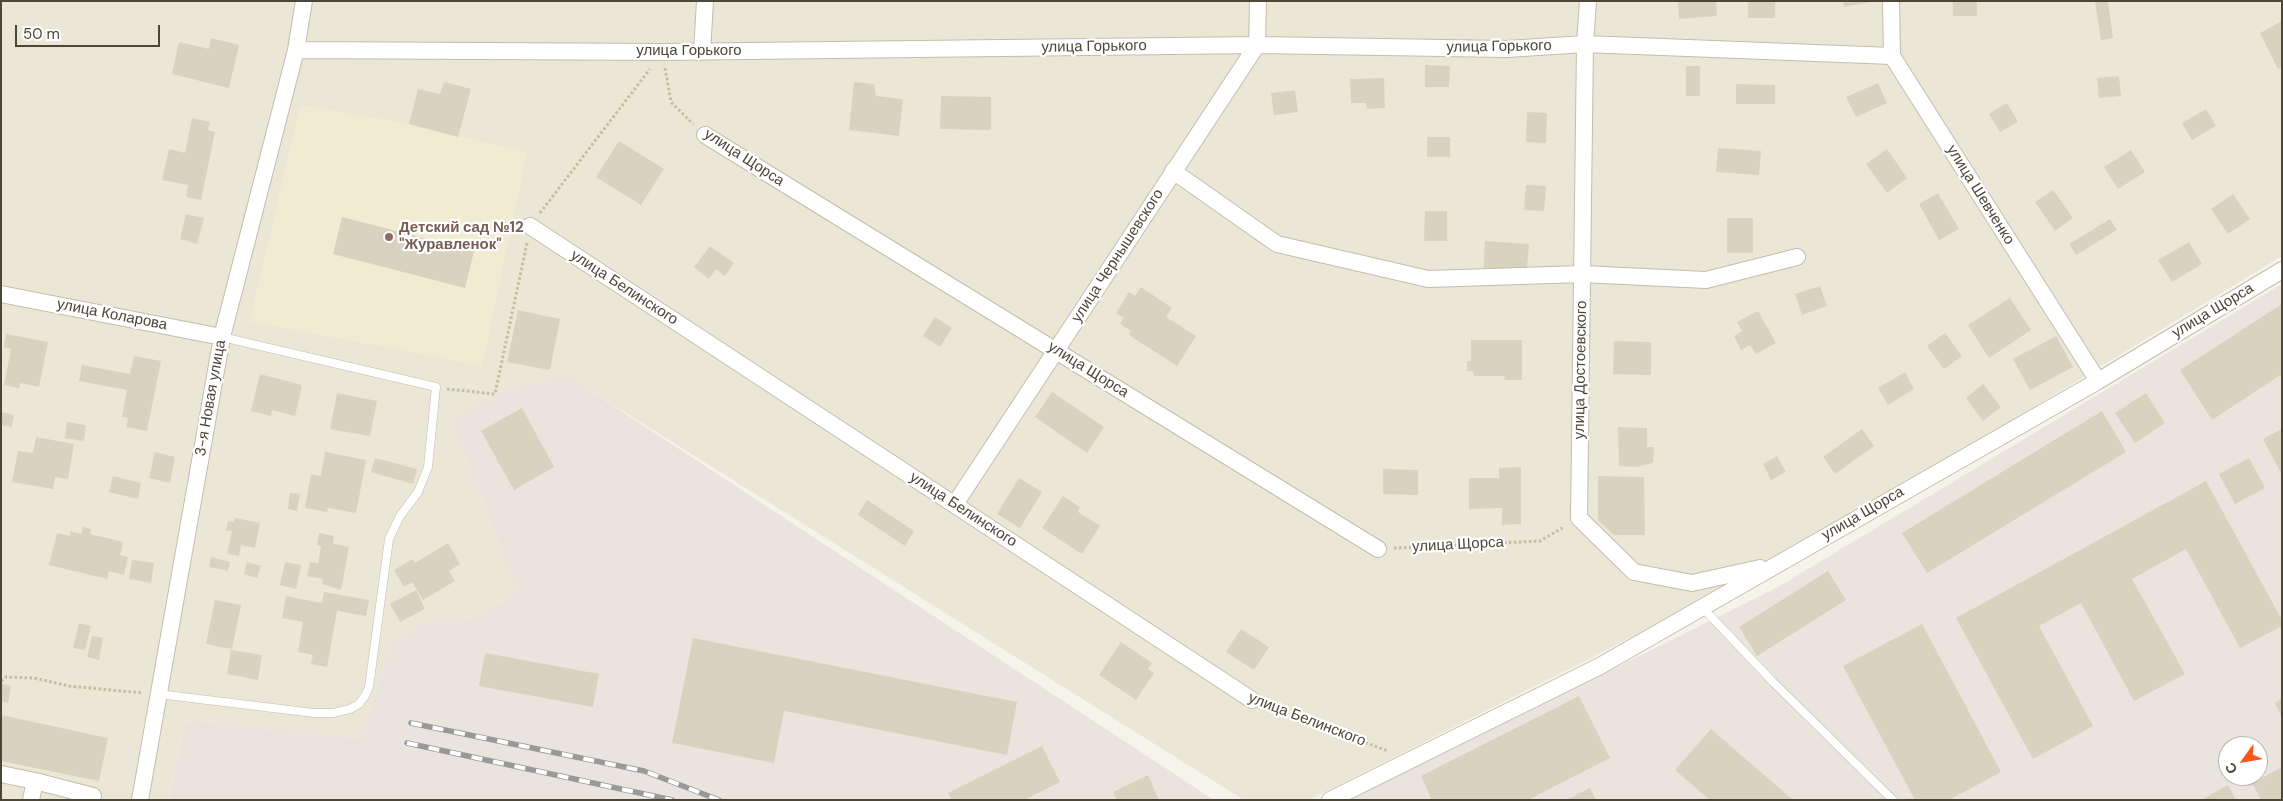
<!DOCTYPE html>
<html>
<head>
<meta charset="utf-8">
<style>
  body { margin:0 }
  #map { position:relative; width:2283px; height:801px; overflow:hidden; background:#f6f4ea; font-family:"DM Sans",sans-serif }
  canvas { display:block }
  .frame { position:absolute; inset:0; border:2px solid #4b4637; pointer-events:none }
  .north { position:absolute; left:2218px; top:736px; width:50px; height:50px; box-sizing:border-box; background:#fff; border:1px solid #b7b5af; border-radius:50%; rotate:238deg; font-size:14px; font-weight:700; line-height:20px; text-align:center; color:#4b4637 }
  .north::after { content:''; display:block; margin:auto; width:18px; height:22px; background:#ff5518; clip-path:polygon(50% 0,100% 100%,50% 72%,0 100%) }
  .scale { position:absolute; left:15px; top:25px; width:145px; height:22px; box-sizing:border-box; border:2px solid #4b4637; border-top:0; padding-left:6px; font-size:15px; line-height:18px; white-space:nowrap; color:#4b4637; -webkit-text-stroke:4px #fff; paint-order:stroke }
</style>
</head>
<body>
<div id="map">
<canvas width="2283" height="801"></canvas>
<div class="frame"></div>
<div class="north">С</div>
<div class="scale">50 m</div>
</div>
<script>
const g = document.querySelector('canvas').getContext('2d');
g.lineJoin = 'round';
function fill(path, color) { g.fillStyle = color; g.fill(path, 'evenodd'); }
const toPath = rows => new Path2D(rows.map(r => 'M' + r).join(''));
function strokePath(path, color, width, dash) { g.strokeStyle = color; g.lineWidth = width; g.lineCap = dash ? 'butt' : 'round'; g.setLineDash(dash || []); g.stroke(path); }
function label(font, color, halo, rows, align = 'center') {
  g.font = font + ' "DM Sans",sans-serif'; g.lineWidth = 4.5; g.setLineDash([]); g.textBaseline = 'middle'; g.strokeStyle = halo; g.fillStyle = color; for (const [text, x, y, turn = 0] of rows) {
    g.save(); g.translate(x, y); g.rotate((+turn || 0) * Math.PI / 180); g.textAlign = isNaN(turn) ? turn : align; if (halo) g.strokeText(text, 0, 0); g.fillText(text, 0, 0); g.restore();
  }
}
const residential = toPath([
  [1,1,2282,1,2282,256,1775,565,1309,800,1244,800,567,376,451,422,499,544,521,589,477,617,421,624,390,643,362,738,185,720,169,800,1,800]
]);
const industrial = toPath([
  [2282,284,2282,800,1349,800,1778,587],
  [2228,746,2258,746,2258,776,2228,776],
  [568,376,1214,800,169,800,185,720,362,738,390,643,421,624,477,617,520,590,499,544,451,422,495,394]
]);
const education = toPath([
  [300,105,409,124,527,152,482,366,250,321]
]);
const building = toPath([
  [1678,1,1716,1,1717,16,1679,19],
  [1748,1,1775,1,1775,18,1748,18],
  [1843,1,1870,1,1870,2,1844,7],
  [1953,1,1977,1,1977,16,1953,16],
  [2095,1,2108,1,2113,38,2101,40],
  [2282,21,2282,67,2278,69,2260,33],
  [211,38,239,45,229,88,172,74,179,42,209,49],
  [1425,65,1450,66,1449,87,1425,87],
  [1686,66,1700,66,1700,96,1686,96],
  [2119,76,2121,96,2099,98,2097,78],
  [1384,78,1385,108,1367,109,1366,103,1351,103,1350,79],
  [444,82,471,89,458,137,409,124,418,89,440,94],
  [854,82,874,84,876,96,903,99,899,136,849,130],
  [1878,83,1887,103,1856,117,1846,97],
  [1736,84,1775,85,1775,104,1736,104],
  [1295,90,1298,112,1274,115,1271,93],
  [941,96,991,97,991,130,940,129],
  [2007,103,2018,122,2000,132,1989,114],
  [2206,109,2216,126,2192,140,2182,123],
  [1527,112,1547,113,1546,143,1526,142],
  [192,118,210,122,208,130,215,132,201,200,186,197,188,185,162,180,169,149,185,153],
  [1427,137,1450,137,1450,157,1427,157],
  [619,141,664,169,641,205,596,177],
  [1718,148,1761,151,1759,175,1716,172],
  [1887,149,1907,178,1887,193,1866,164],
  [2131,150,2145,172,2118,189,2104,167],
  [1526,185,1546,186,1544,211,1524,210],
  [2053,190,2073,218,2055,231,2035,202],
  [1938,193,1959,229,1939,240,1919,204],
  [2233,194,2250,219,2228,234,2211,209],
  [1425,211,1447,211,1447,241,1424,241],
  [186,214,204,218,197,244,180,239],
  [342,217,474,251,465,288,333,254],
  [1727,218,1753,218,1753,253,1727,253],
  [2110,219,2117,230,2076,255,2069,244],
  [1485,241,1529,244,1526,280,1483,277],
  [2189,242,2202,264,2172,282,2158,260],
  [710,246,734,263,725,276,716,269,709,279,694,267],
  [1820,286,1827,306,1802,315,1795,294],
  [1141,287,1172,308,1166,317,1196,336,1177,366,1129,335,1131,331,1120,324,1124,318,1116,313,1129,292,1135,296],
  [2010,298,2031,330,1989,358,1968,325],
  [2282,304,2282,374,2212,420,2180,370],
  [518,310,560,319,550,370,507,362],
  [1758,311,1776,343,1756,354,1750,345,1741,350,1734,336,1742,331,1737,322],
  [935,317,952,328,940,347,923,336],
  [1945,333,1962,356,1944,369,1927,346],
  [6,334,48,342,39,387,20,383,19,388,4,385,11,349,4,347],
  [2056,336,2073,367,2030,390,2013,359],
  [1471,340,1522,340,1522,380,1504,380,1505,376,1474,376,1473,371,1467,371,1467,361,1471,361],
  [1614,341,1651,342,1651,375,1613,374],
  [134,356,161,361,147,431,126,427,128,418,122,417,127,390,79,381,82,365,130,374],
  [1905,372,1914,389,1888,405,1878,388],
  [260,374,302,385,295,416,272,410,271,416,251,411],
  [1983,384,2001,407,1983,421,1966,398],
  [1052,392,1104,427,1087,453,1035,417],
  [337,393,377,401,370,436,330,429],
  [2146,393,2165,423,2135,443,2115,413],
  [522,408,554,467,514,490,481,431],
  [2102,411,2126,452,1927,573,1902,533],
  [1,412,14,415,12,427,1,425],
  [67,422,86,425,84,441,65,438],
  [1618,427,1647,428,1647,447,1654,447,1653,463,1637,467,1619,466],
  [1862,429,1874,446,1835,474,1823,457],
  [2282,429,2282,475,2263,439],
  [36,437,74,444,68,479,55,477,53,489,12,482,18,451,33,453],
  [155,452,175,457,170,483,149,478],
  [325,452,366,460,356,513,328,508,327,512,305,508,311,474,321,476],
  [1777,456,1786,472,1771,480,1763,464],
  [375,458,417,469,413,484,371,472],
  [2249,458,2265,488,2235,504,2219,474],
  [1521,467,1521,524,1502,525,1502,508,1469,509,1469,478,1499,478,1499,468],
  [1383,469,1418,470,1418,495,1383,494],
  [113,476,141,483,138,499,109,492],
  [1598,476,1644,477,1645,535,1614,535,1598,520],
  [1019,478,1042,492,1020,528,997,514],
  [2206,481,2282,620,2282,626,2240,648,2186,549,2132,579,2185,674,2134,701,2081,603,2039,626,2093,726,2033,759,1956,618],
  [290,493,300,494,297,511,288,509],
  [1063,496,1080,507,1078,512,1100,526,1082,554,1042,528],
  [867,500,914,531,905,546,858,515],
  [235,518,260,523,255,548,241,545,239,556,227,554,232,531,226,530,228,521,234,522],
  [83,527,91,529,90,534,123,542,120,555,128,557,124,575,109,571,107,579,49,565,57,533,70,536,70,531,81,534],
  [319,533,334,536,333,544,349,547,341,590,322,584,323,579,307,576,310,562,318,563,321,546,317,545],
  [448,543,460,564,449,571,455,581,423,600,412,582,404,587,394,570,413,559,415,563],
  [211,557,230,562,228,571,209,567],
  [132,560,154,563,151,583,129,579],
  [247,562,261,566,257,578,244,574],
  [285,562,301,565,296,589,280,585],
  [1828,571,1846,600,1757,656,1739,627],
  [416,590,425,609,400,622,390,604],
  [324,592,369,600,366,616,337,611,327,667,311,664,313,655,298,652,303,622,282,618,286,596,322,603],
  [215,600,241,605,232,649,206,644],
  [79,623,91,626,85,650,73,648],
  [1922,624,2001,772,1949,800,1915,800,1843,666],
  [1241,629,1269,647,1254,670,1226,652],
  [92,636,103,638,99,660,87,657],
  [693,638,1017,702,1007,755,784,711,774,763,672,743],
  [1121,642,1152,663,1148,669,1154,673,1136,700,1099,675],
  [231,650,262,655,258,680,227,674],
  [485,653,599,674,593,707,479,686],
  [1,684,11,686,8,703,1,701],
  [1579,696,1610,758,1528,800,1432,800,1421,776],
  [2282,698,2282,717,2275,703],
  [1,715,108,738,99,781,1,761],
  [1711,729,1793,800,1710,800,1675,770],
  [1042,746,1060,782,1024,800,952,800,948,793],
  [2282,767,2282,800,2261,800,2252,783],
  [1148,775,1159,800,1117,800,1113,792],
  [2228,785,2236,800,2201,800],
  [1590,788,1596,800,1566,800]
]);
const path = toPath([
  [665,68,671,102,693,124],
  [540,213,650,69],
  [447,389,495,394,527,243],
  [1394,548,1540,541,1564,527],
  [1,681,6,677,34,678,69,686,143,693],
  [1267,706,1388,751]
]);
const service = toPath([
  [1702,607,1773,682,1893,800],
  [158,694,314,713,333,713,350,709,359,704,365,696,369,687,389,539,400,516,418,492,428,467,436,387,222,337]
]);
const minor = toPath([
  [1588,1,1585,44,1579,518,1634,572,1692,583,1760,568],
  [1891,1,1892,56,2098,381],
  [296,50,663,52,1257,45,1507,49,1585,44,1892,56],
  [702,52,705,1],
  [705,135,1378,549],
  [1173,171,1277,244,1428,279,1582,274,1706,280,1797,257],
  [530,226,1252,700],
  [1,294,222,337],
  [955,504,1257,45,1258,1],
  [1,774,35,781,31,800],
  [35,781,93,796],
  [140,800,222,337,296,50,304,1],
  [1330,800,1600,666,2098,381,2282,270]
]);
const rail = toPath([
  [411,723,644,771,719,800],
  [407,743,672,800]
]);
const markers = [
  [389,237,5,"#8d6e63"]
];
const streetNames = [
  ["улица Горького",1094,47,-1],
  ["улица Горького",1499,47,-1],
  ["улица Горького",689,51],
  ["улица Щорса",744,158,33],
  ["улица Шевченко",1980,195,58],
  ["улица Чернышевского",1118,256,-57],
  ["улица Белинского",624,288,33],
  ["улица Щорса",2213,311,-31],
  ["улица Коларова",112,315,11],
  ["улица Щорса",1088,370,32],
  ["улица Достоевского",1581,370,-89],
  ["3-я Новая улица",211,398,-80],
  ["улица Белинского",963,510,33],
  ["улица Щорса",1863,514,-30],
  ["улица Щорса",1458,545,-3],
  ["улица Белинского",1307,720,21]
];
const educationNames = [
  ["Детский сад №12",399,228],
  ["\"Журавленок\"",399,245]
];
fill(residential, '#ebe7d7');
fill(industrial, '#e9e5de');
fill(education, '#f1ebd2');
fill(building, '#d9d2be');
strokePath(service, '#c3bdab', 9);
strokePath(minor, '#c3bdab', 18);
strokePath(path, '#c6bc9b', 3, [2.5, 2.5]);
strokePath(service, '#fff', 8);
strokePath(minor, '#fff', 16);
strokePath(rail, '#999', 5.5);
strokePath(rail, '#fff', 4, [11]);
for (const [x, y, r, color] of markers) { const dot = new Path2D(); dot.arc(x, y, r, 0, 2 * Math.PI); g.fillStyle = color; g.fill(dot); strokePath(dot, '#fff', 2); }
label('15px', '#4b4637', '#fff', streetNames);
label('bold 15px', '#785e54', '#fff', educationNames, 'left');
</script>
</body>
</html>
